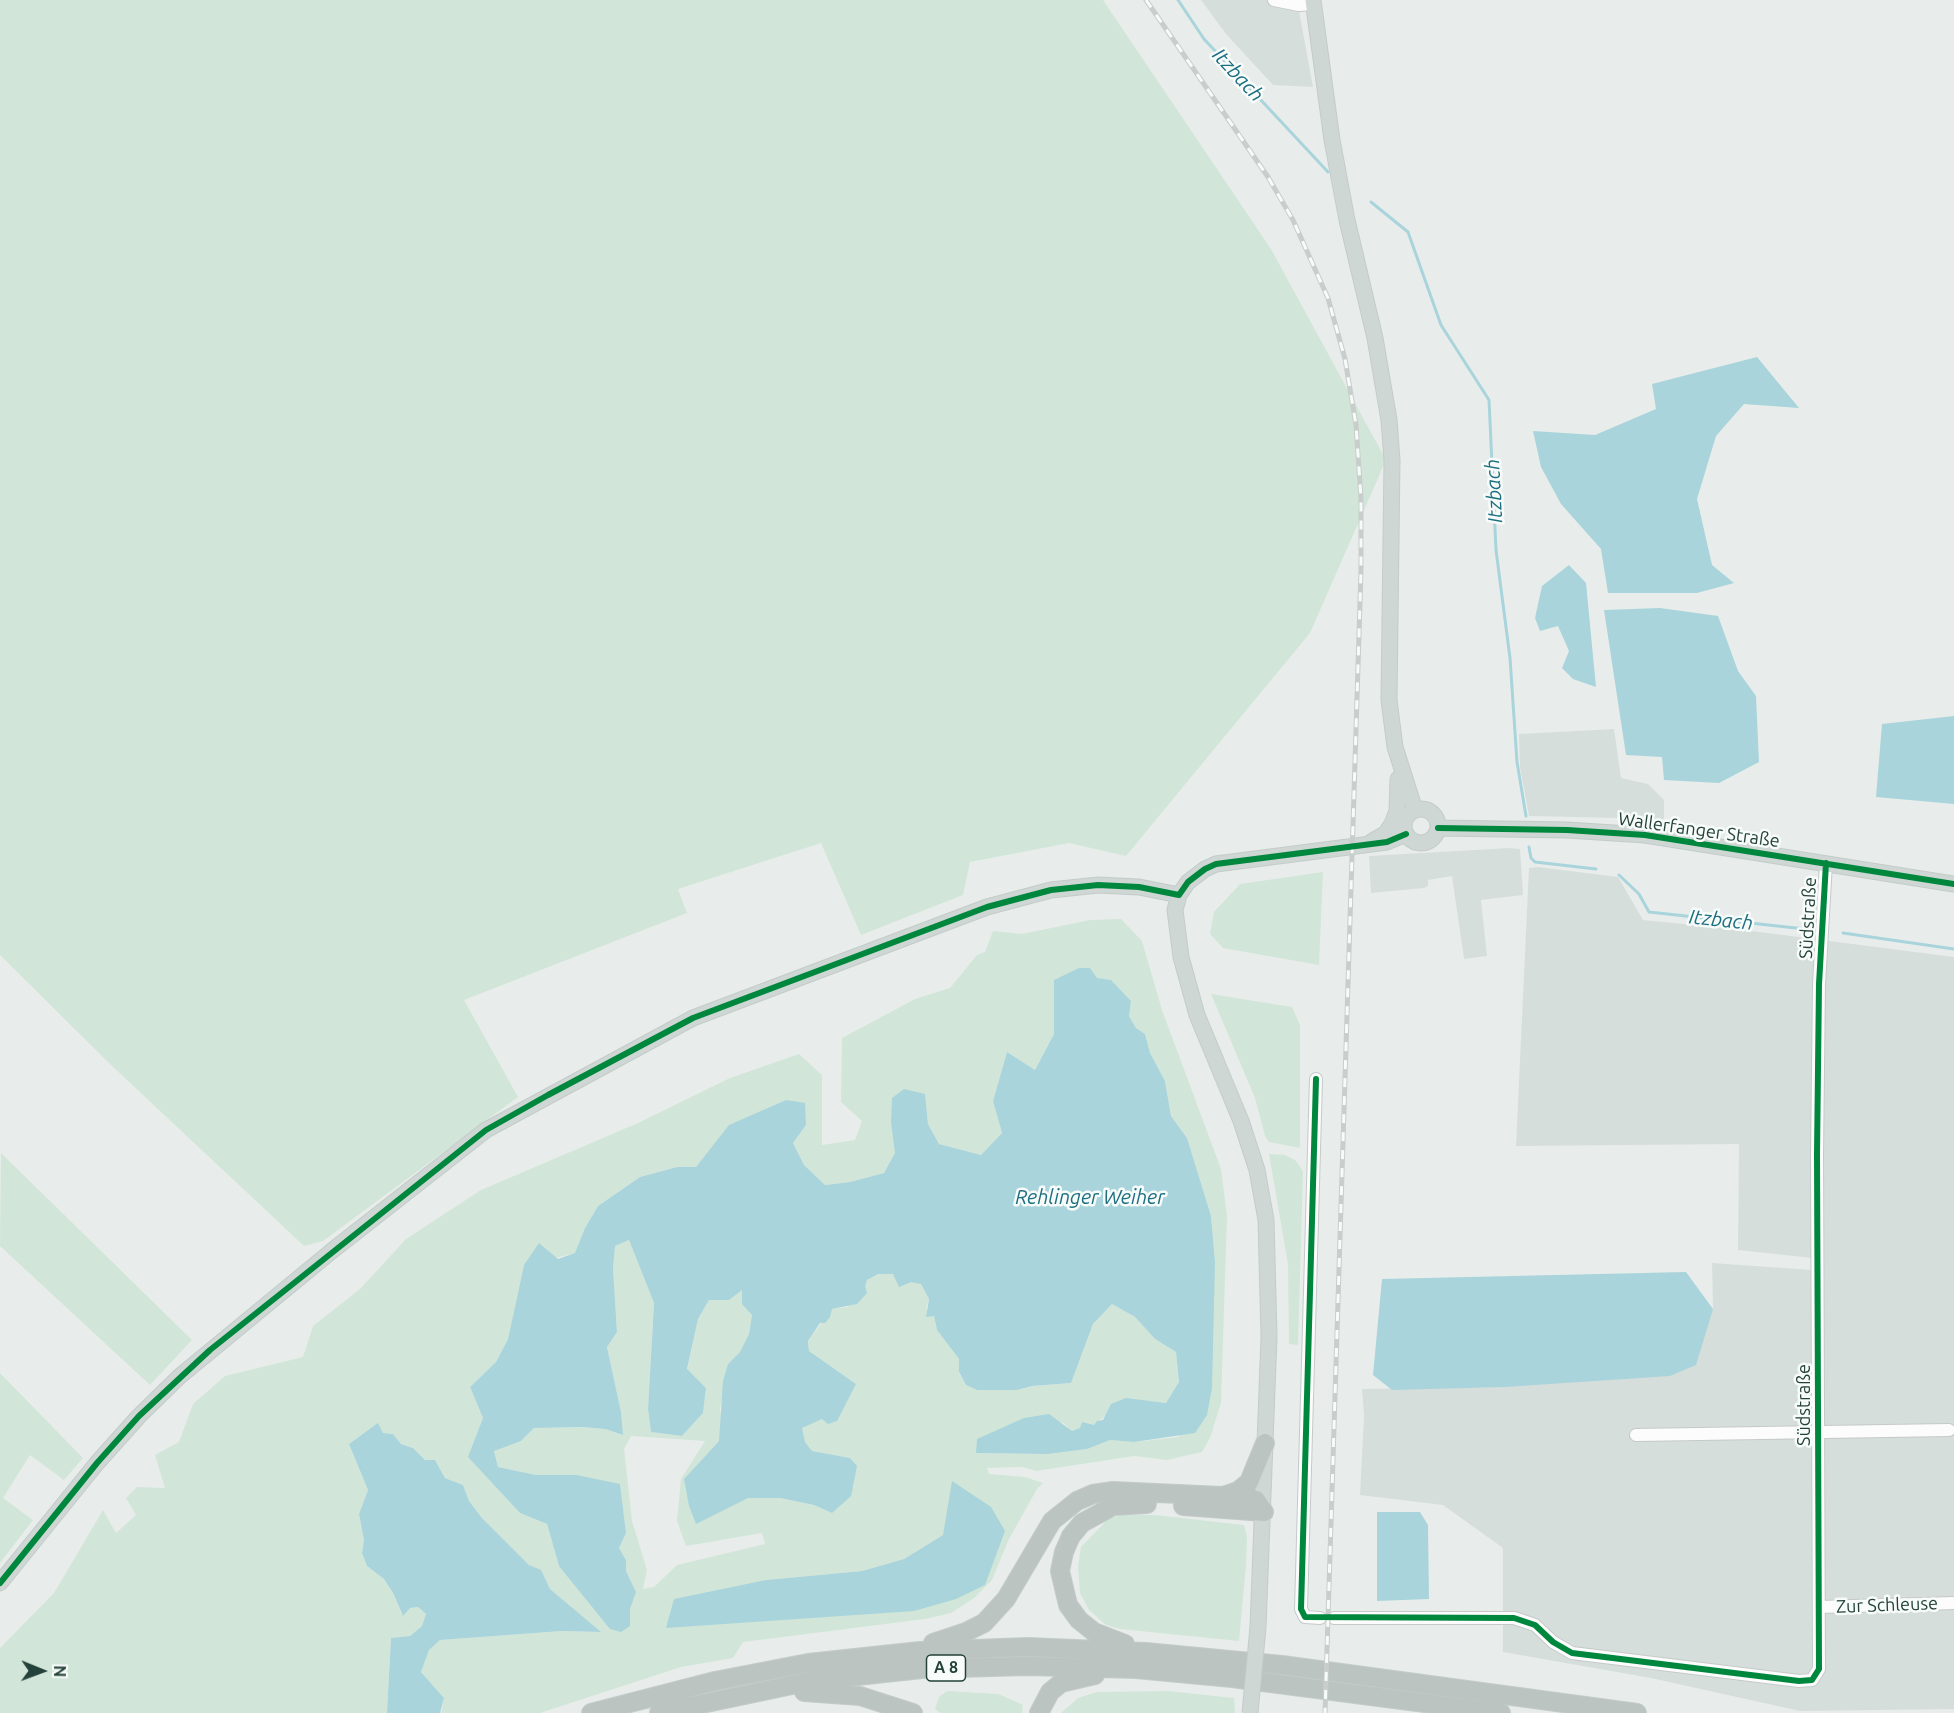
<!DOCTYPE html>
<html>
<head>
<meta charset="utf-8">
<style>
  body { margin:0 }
  #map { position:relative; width:1954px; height:1713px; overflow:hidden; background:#e8edeb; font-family:Ubuntu,sans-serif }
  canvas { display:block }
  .north { position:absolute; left:12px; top:1641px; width:60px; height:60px; -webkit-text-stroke:4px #f7fbf9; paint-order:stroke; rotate:91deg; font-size:16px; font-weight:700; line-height:24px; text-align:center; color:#24423a }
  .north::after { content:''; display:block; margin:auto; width:21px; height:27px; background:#24423a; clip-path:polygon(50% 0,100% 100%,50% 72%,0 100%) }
</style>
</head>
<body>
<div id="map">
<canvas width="1954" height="1713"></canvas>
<div class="north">N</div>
</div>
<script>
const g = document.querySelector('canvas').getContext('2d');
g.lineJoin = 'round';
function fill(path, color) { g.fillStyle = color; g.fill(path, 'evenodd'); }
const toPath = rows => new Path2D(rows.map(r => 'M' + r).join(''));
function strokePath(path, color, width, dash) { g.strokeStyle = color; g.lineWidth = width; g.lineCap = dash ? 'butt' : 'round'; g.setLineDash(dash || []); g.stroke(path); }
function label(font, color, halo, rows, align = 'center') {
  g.font = font + ' Ubuntu,sans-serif'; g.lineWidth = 5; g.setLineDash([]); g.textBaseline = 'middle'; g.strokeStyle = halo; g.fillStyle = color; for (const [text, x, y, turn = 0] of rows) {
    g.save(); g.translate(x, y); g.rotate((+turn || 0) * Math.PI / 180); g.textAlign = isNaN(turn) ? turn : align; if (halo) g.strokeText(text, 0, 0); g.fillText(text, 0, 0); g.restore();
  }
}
const built = toPath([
  [1201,0,1297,0,1313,87,1273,85,1226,34],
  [1614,729,1621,778,1648,784,1664,800,1664,819,1529,816,1520,767,1519,734],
  [1509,848,1520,849,1523,895,1481,900,1487,956,1464,959,1452,876,1428,880,1428,886,1424,888,1371,893,1369,856],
  [1538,867,1618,877,1643,920,1744,930,1954,957,1954,1709,1800,1711,1651,1678,1503,1652,1503,1548,1443,1505,1360,1495,1364,1416,1362,1389,1505,1387,1713,1309,1712,1263,1812,1270,1812,1258,1738,1250,1739,1144,1516,1146,1529,868]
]);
const green = toPath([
  [0,0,1103,0,1271,249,1386,460,1310,633,1126,856,1069,843,970,862,963,895,861,935,821,843,678,889,687,913,464,1000,518,1097,323,1241,304,1246,111,1065,0,955],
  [1323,872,1319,965,1223,948,1210,934,1214,912,1240,884],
  [1121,919,1142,941,1162,1010,1221,1169,1227,1216,1221,1403,1210,1438,1202,1452,1167,1460,1134,1456,1036,1471,1023,1467,987,1468,989,1474,1025,1477,1043,1483,1037,1489,1009,1539,992,1580,974,1598,951,1613,925,1619,743,1642,733,1658,681,1667,540,1713,441,1713,444,1698,421,1672,429,1650,440,1640,562,1631,600,1632,550,1589,541,1571,529,1565,482,1518,469,1501,463,1485,445,1478,435,1460,425,1460,413,1448,401,1444,393,1434,383,1433,378,1424,349,1444,368,1490,359,1514,364,1540,362,1553,367,1566,384,1579,393,1593,402,1615,410,1608,418,1607,426,1614,422,1626,410,1636,391,1638,387,1713,0,1713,0,1648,54,1593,103,1510,116,1533,136,1515,126,1498,137,1487,165,1488,155,1455,179,1442,193,1404,225,1376,303,1357,313,1326,360,1289,406,1239,481,1190,638,1123,730,1078,799,1054,822,1075,822,1145,855,1140,862,1121,841,1102,842,1038,915,999,950,988,977,955,985,952,993,931,1022,934,1090,920],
  [1064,976,1111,980,1131,1001,1129,1016,1136,1028,1145,1034,1150,1053,1165,1081,1171,1116,1187,1138,1211,1216,1215,1262,1212,1297,1179,1437,1134,1442,1110,1440,1086,1449,1048,1454,976,1453,1054,1421,1063,1423,1072,1431,1094,1425,1126,1399,1166,1403,1179,1383,1176,1352,1155,1339,1135,1317,1112,1304,1093,1324,1071,1383,1032,1386,1017,1390,977,1390,966,1385,959,1373,959,1359,937,1330,934,1316,926,1309,929,1299,921,1284,893,1274,878,1274,867,1280,848,1307,832,1309,808,1341,809,1351,856,1384,825,1422,823,1419,812,1422,801,1428,805,1442,812,1451,850,1458,832,1513,814,1505,780,1498,748,1498,733,1504,684,1479,719,1441,722,1427,720,1409,728,1364,740,1352,749,1334,752,1315,742,1289,729,1300,709,1300,698,1319,687,1370,706,1388,703,1413,682,1436,651,1432,648,1409,654,1303,629,1240,615,1246,613,1269,617,1332,607,1347,621,1412,622,1435,605,1429,582,1427,534,1428,521,1441,494,1450,498,1467,536,1475,577,1475,620,1485,626,1533,619,1548,626,1560,626,1571,636,1592,630,1609,630,1626,559,1566,547,1524,520,1513,469,1457,483,1418,470,1387,496,1362,508,1339,524,1265,576,1253,585,1228,598,1206,640,1177,677,1167,696,1167,713,1146,761,1112,786,1100,806,1125,793,1143,804,1165,825,1185,850,1182,884,1173,896,1153,891,1123,925,1094,928,1124,939,1144,981,1155,1002,1133,993,1101,1007,1052,1035,1070,1054,1034,1054,980],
  [631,1436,705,1441,681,1479,677,1521,686,1546,762,1533,765,1544,677,1565,654,1587,643,1589,647,1570,632,1521,624,1449],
  [943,1535,914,1611,766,1580,862,1571,904,1559],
  [1211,994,1292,1007,1300,1025,1300,1148,1269,1142,1265,1136,1255,1098],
  [1,1153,192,1340,150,1385,0,1246],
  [1269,1154,1285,1155,1295,1160,1303,1171,1298,1345,1289,1344,1288,1264],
  [0,1373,83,1458,64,1480,30,1455,3,1498,33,1520,0,1563],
  [1121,1515,1155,1515,1244,1525,1247,1537,1246,1565,1239,1641,1120,1629,1106,1625,1089,1610,1080,1593,1078,1567,1081,1547,1108,1519],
  [947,1691,998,1694,1023,1705,1022,1713,940,1713,935,1709,939,1697],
  [1168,1691,1234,1698,1235,1713,1061,1713,1078,1698,1097,1692]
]);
const water = toPath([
  [1757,357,1799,408,1744,404,1716,436,1697,499,1712,565,1734,583,1697,593,1608,593,1601,549,1561,504,1541,467,1533,431,1595,435,1656,409,1652,384],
  [1569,565,1586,583,1596,687,1573,679,1562,668,1569,651,1558,626,1540,631,1535,618,1542,586],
  [1660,608,1718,616,1738,671,1756,696,1759,762,1719,783,1664,780,1662,757,1626,755,1604,610],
  [1954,716,1954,804,1876,797,1882,724],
  [1079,968,1090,968,1097,978,1111,980,1131,1001,1129,1016,1136,1028,1145,1034,1150,1053,1165,1081,1171,1116,1187,1138,1211,1216,1215,1262,1212,1388,1207,1415,1195,1433,1134,1442,1110,1440,1087,1449,1048,1454,976,1453,977,1439,1024,1418,1049,1414,1072,1431,1080,1428,1082,1422,1094,1425,1097,1421,1103,1420,1111,1404,1126,1398,1166,1403,1179,1382,1176,1352,1155,1339,1135,1317,1112,1304,1093,1324,1071,1383,1032,1386,1017,1390,977,1390,966,1385,959,1372,959,1359,937,1330,934,1316,926,1317,929,1299,921,1284,911,1282,899,1287,893,1274,878,1274,867,1280,865,1286,867,1293,857,1304,832,1309,830,1317,825,1323,820,1323,808,1341,809,1351,856,1384,837,1421,828,1424,822,1419,802,1428,805,1442,812,1451,850,1458,857,1466,851,1496,832,1513,814,1505,780,1498,748,1498,696,1524,689,1506,684,1479,719,1441,723,1381,728,1364,740,1352,749,1334,752,1315,742,1304,742,1290,729,1300,709,1300,698,1319,687,1369,706,1388,703,1413,682,1436,651,1432,648,1409,654,1303,629,1240,615,1246,613,1269,617,1332,607,1347,621,1412,623,1435,605,1429,582,1427,534,1428,521,1441,494,1451,498,1467,536,1475,577,1475,620,1484,626,1533,619,1548,626,1560,626,1571,636,1592,630,1609,630,1626,621,1632,610,1629,559,1566,547,1524,520,1513,468,1457,483,1418,470,1387,496,1362,508,1339,524,1265,539,1243,558,1259,575,1253,585,1228,598,1206,640,1177,677,1167,696,1167,729,1125,786,1100,805,1103,806,1125,793,1143,804,1165,825,1185,850,1182,884,1173,895,1153,891,1123,892,1098,904,1089,925,1094,928,1124,939,1144,981,1155,1002,1133,993,1101,1007,1052,1035,1070,1054,1034,1054,980],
  [1686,1272,1713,1309,1696,1365,1670,1376,1505,1387,1392,1390,1373,1375,1382,1279],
  [378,1423,383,1433,393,1434,401,1444,413,1448,425,1460,435,1460,445,1478,463,1485,469,1501,482,1518,529,1565,541,1570,550,1589,601,1632,562,1631,440,1640,429,1650,421,1672,444,1698,440,1713,387,1713,391,1638,410,1636,422,1626,426,1614,418,1607,410,1608,403,1616,393,1593,384,1579,367,1566,362,1553,364,1540,359,1514,368,1490,349,1444],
  [952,1481,991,1507,1005,1531,985,1585,956,1599,914,1611,666,1628,674,1599,766,1580,862,1571,904,1559,943,1535],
  [1377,1512,1420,1512,1428,1525,1429,1599,1377,1601]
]);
const stream = toPath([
  [1178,0,1204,39,1328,172],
  [1371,202,1408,232,1441,325,1489,400,1496,550,1510,658,1517,762,1526,816],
  [1529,847,1531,858,1535,862,1596,869],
  [1619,875,1639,894,1649,912,1805,929],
  [1843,933,1954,949]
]);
const minor = toPath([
  [1274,0,1299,5,1313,4],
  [1316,1079,1301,1609,1305,1617,1320,1618],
  [1636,1435,1949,1430],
  [1820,1607,1954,1603],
  [1334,1618,1514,1618,1535,1625,1553,1642,1572,1653,1799,1681,1812,1680,1819,1669,1817,1154,1819,984,1826,863]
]);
const major = toPath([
  [1313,0,1332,140,1347,220,1375,338,1389,420,1392,460,1389,700,1395,747,1415,810],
  '1404 826a17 17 0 1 1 34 0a17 17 0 1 1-34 0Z',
  [1438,828,1567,830,1645,835,1954,884],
  [1371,842,1385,834,1392,824,1397,811,1398,779],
  [0,1583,97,1463,139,1416,180,1376,333,1250,486,1130,693,1018,987,907,1051,890,1098,885,1139,887,1179,895],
  [1258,1627,1269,1337,1266,1220,1257,1170,1241,1121,1197,1015,1181,957,1175,910,1179,895,1188,882,1205,869,1216,864,1387,842,1406,834]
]);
const highway = toPath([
  [1226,1495,1238,1491,1249,1482,1265,1443],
  [1183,1506,1264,1512],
  [933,1643,966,1632,984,1623,1006,1599,1052,1521,1077,1501,1093,1494,1113,1491,1244,1497,1256,1500,1264,1512],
  [1125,1644,1094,1632,1079,1620,1068,1605,1060,1571,1064,1552,1071,1536,1082,1523,1113,1506,1147,1504],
  [804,1692,860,1696,913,1713],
  [591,1713,715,1681,808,1663,920,1651,1028,1647,1146,1652,1282,1665,1637,1713],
  [659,1713,811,1681,922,1669,1028,1666,1136,1669,1232,1678,1501,1713],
  [1039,1713,1050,1692,1061,1683,1095,1675]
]);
const rail = toPath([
  [1146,0,1268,177,1293,220,1328,298,1345,359,1356,425,1361,498,1361,571,1325,1713]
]);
const majorBridge = toPath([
  [1250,1713,1258,1627]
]);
const cycleway = toPath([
  [1438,828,1567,830,1645,835,1954,884],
  [1316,1079,1301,1609,1305,1617,1514,1618,1535,1625,1553,1642,1572,1653,1799,1681,1812,1680,1819,1669,1817,1154,1819,984,1826,863],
  [0,1583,97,1463,139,1416,210,1350,486,1130,548,1095,693,1018,987,907,1051,890,1098,885,1139,887,1179,895,1188,882,1205,869,1216,864,1387,842,1406,834]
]);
const shields = [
  [946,1668,39]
];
const shieldNames = [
  ["A 8",946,1668]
];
const streetNames = [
  ["Wallerfanger Straße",1699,830,8],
  ["Südstraße",1808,918,-87],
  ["Südstraße",1804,1405,-90],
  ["Zur Schleuse",1887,1605,-2]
];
const waterNames = [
  ["Itzbach",1238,75,47],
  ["Itzbach",1494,491,-93],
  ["Itzbach",1721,920,6],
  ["Rehlinger Weiher",1090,1197]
];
fill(built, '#d6dedb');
fill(green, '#d1e6d8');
fill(water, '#a9d4db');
strokePath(stream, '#a9d4db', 3);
strokePath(minor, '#c5cac8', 14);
strokePath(major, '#c3ccc9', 17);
strokePath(highway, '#c3ccc9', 20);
strokePath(minor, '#fcfcfc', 12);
strokePath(major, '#cfd7d5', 15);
strokePath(highway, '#bcc4c2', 18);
strokePath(rail, '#c9cdcc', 5);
strokePath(rail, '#f7fbf9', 3, [9]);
strokePath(majorBridge, '#c3ccc9', 17, []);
strokePath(majorBridge, '#cfd7d5', 15);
strokePath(cycleway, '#00873e', 6);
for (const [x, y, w] of shields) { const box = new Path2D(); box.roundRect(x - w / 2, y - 13, w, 26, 4.5); g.fillStyle = '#f7fbf9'; g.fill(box); strokePath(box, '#24423a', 1.5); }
label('bold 16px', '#24423a', null, shieldNames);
label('18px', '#24423a', '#f7fbf9', streetNames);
label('italic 20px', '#1c6f80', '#f7fbf9', waterNames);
</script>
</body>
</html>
